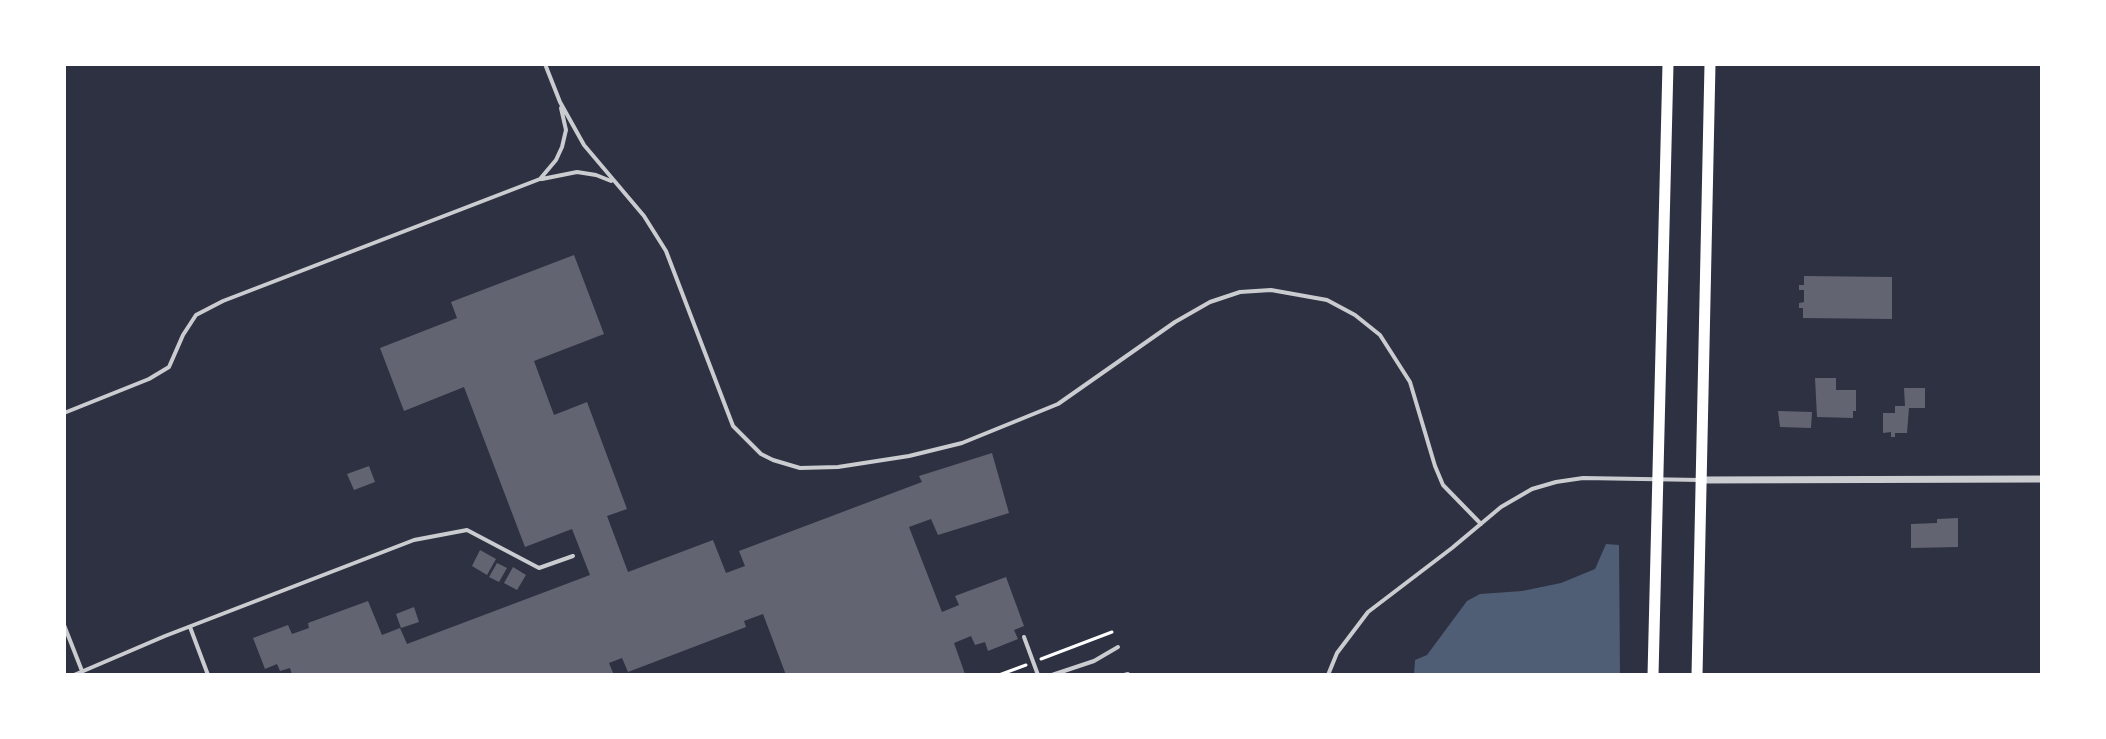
<!DOCTYPE html>
<html>
<head>
<meta charset="utf-8">
<style>
  body { margin:0 }
  #map { position:relative; width:2106px; height:739px; overflow:hidden; background:#2d3142; font-family:"IBM Plex Sans",sans-serif }
  canvas { display:block }
  .frame { position:absolute; inset:0; border:66px solid #fff; pointer-events:none }
</style>
</head>
<body>
<div id="map">
<canvas width="2106" height="739"></canvas>
<div class="frame"></div>
</div>
<script>
const g = document.querySelector('canvas').getContext('2d');
g.lineJoin = 'round';
function fill(path, color) { g.fillStyle = color; g.fill(path, 'evenodd'); }
const toPath = rows => new Path2D(rows.map(r => 'M' + r).join(''));
function strokePath(path, color, width, dash) { g.strokeStyle = color; g.lineWidth = width; g.lineCap = dash ? 'butt' : 'round'; g.setLineDash(dash || []); g.stroke(path); }
const water = toPath([
  [1606,544,1619,545,1620,675,1414,675,1415,660,1427,655,1467,601,1480,594,1522,591,1561,583,1595,569]
]);
const building = toPath([
  [574,255,604,334,534,361,554,415,587,402,627,509,607,516,628,572,713,540,726,573,745,566,739,551,922,482,919,476,992,453,1009,513,938,535,931,519,909,527,942,612,959,605,955,596,1006,577,1024,626,1014,630,1018,639,988,651,985,642,975,645,971,636,954,643,965,674,962,675,786,675,763,614,744,621,746,627,628,672,622,658,609,663,614,675,292,675,290,668,280,671,277,664,265,669,253,638,288,625,292,634,309,628,308,623,368,601,382,635,400,628,407,644,590,575,572,529,525,547,464,387,404,411,380,348,457,318,451,302],
  [1804,276,1892,277,1892,319,1803,318,1803,308,1799,308,1799,303,1804,302,1804,290,1799,290,1799,285,1804,285],
  [1815,378,1836,378,1836,390,1856,390,1856,411,1853,411,1853,418,1817,417],
  [1904,388,1925,388,1925,408,1909,408,1907,433,1895,433,1895,437,1891,437,1891,432,1883,433,1883,413,1895,413,1895,406,1905,406],
  [1778,411,1812,412,1811,428,1780,427],
  [369,466,375,482,354,490,347,474],
  [1958,518,1958,547,1911,548,1911,524,1937,523,1937,519],
  [480,550,496,559,487,575,472,566],
  [497,563,507,568,499,582,489,577],
  [513,567,526,575,517,590,504,583],
  [414,607,419,622,401,628,396,614]
]);
const path = toPath([
  [1041,659,1112,632],
  [999,675,1026,665]
]);
const service = toPath([
  [545,64,560,102,584,145,644,216,666,251,733,426,761,454,773,460,800,468,838,467,909,456,962,443,1058,404,1175,322,1210,302,1240,292,1271,290,1327,300,1355,315,1380,335,1410,382,1435,466,1443,485,1481,524],
  [542,179,577,172,596,175,611,181],
  [64,413,149,379,169,367,183,335,196,315,223,301,540,179,556,160,562,147,566,130,561,108],
  [64,625,82,671],
  [190,627,208,675],
  [1024,637,1038,675],
  [74,675,165,636,414,540,467,530,539,568,573,556],
  [1052,675,1094,661,1118,647],
  [1124,675,1128,674],
  [1328,675,1337,653,1368,612,1452,548,1501,507,1532,489,1556,482,1583,478,1700,480]
]);
const minor = toPath([
  [1701,480,2042,479]
]);
const primary = toPath([
  [1653,675,1668,64],
  [1697,675,1710,64]
]);
fill(water, '#4f5d75');
fill(building, '#626471');
strokePath(path, '#fff', 3);
strokePath(service, '#caccd0', 4);
strokePath(minor, '#caccd0', 7);
strokePath(primary, '#fff', 11);
</script>
</body>
</html>
